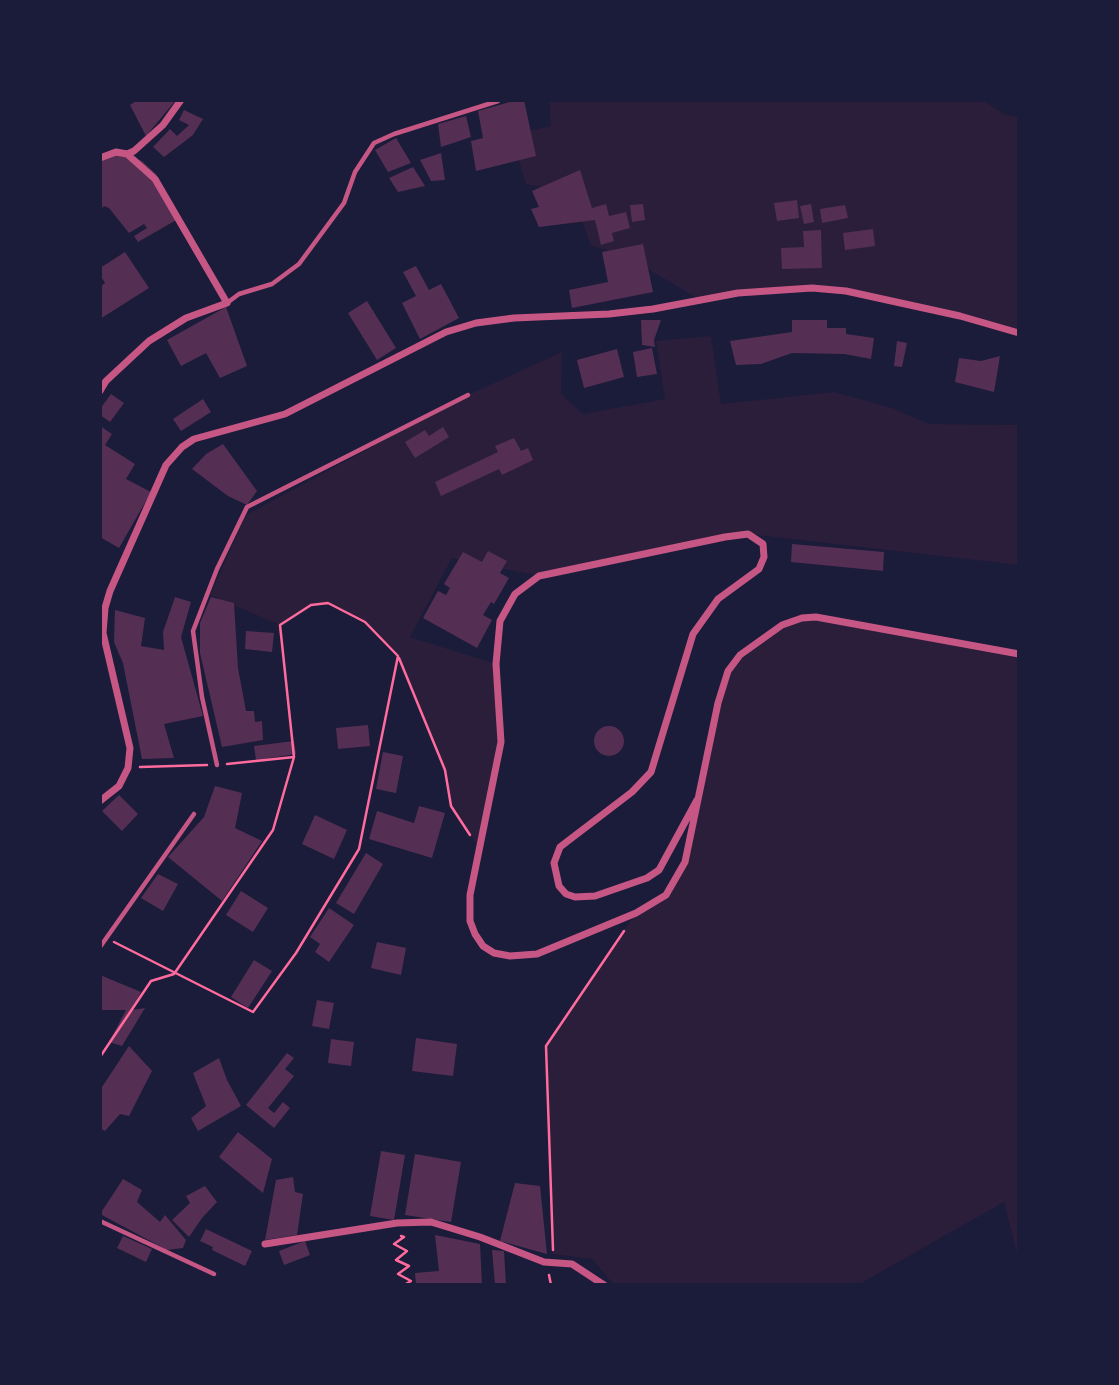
<!DOCTYPE html>
<html>
<head>
<meta charset="utf-8">
<style>
  body { margin:0 }
  #map { position:relative; width:1119px; height:1385px; overflow:hidden; background:#1b1b3a; font-family:"Nunito Sans",sans-serif }
  canvas { display:block }
  .frame { position:absolute; inset:0; border:102px solid #1b1b3a; pointer-events:none }
</style>
</head>
<body>
<div id="map">
<canvas width="1119" height="1385"></canvas>
<div class="frame"></div>
</div>
<script>
const g = document.querySelector('canvas').getContext('2d');
g.lineJoin = 'round';
function fill(path, color) { g.fillStyle = color; g.fill(path, 'evenodd'); }
const toPath = rows => new Path2D(rows.map(r => 'M' + r).join(''));
function strokePath(path, color, width, dash) { g.strokeStyle = color; g.lineWidth = width; g.lineCap = dash ? 'butt' : 'round'; g.setLineDash(dash || []); g.stroke(path); }
const green = toPath([
  [549,100,982,100,1006,115,1019,117,1019,333,846,291,812,288,699,299,622,254,591,246,572,193,526,184,511,135,551,126],
  [711,336,721,404,834,392,892,408,929,424,1019,425,1019,565,748,534,539,576,452,558,410,637,496,664,501,742,480,849,451,806,445,770,398,656,365,622,328,603,311,605,280,625,210,595,246,515,468,395,562,352,561,394,583,414,665,399,656,341],
  [802,618,1019,654,1019,1261,1004,1202,858,1285,614,1285,592,1259,553,1254,546,1046,636,913,666,895,685,862,728,671,757,641]
]);
const building = toPath([
  [138,100,176,100,146,136,130,105],
  [517,100,524,100,536,156,476,171,471,141,483,138,478,111],
  [184,110,203,119,193,135,164,157,153,147,170,129,177,136,189,125,179,120],
  [466,116,471,137,441,147,438,124],
  [396,138,411,163,388,172,375,150],
  [116,150,142,161,156,174,178,219,138,242,134,236,147,228,144,224,129,233,109,208,104,206,100,210,100,158],
  [441,153,445,180,431,181,420,160],
  [413,167,425,186,398,192,389,178],
  [580,170,592,208,606,204,609,216,626,212,630,228,612,233,614,241,601,245,595,220,539,227,531,209,539,207,532,191],
  [797,200,799,218,777,221,774,203],
  [643,204,645,220,632,222,630,205],
  [811,204,814,222,804,224,800,206],
  [845,205,848,218,822,223,820,209],
  [873,229,875,246,845,250,843,233],
  [821,230,822,268,782,269,781,248,804,247,803,231],
  [643,244,653,292,572,308,569,290,608,282,602,252],
  [125,252,149,288,100,319,100,287,105,283,100,275,100,268],
  [416,266,429,290,441,284,459,318,420,339,402,303,416,296,403,272],
  [367,301,396,348,377,360,348,313],
  [226,307,247,366,220,378,206,353,181,366,167,340],
  [641,320,661,320,654,340,655,347,642,345],
  [792,320,827,320,827,328,846,328,846,334,874,338,871,359,844,354,792,353,761,364,736,365,730,341,792,332],
  [897,341,907,343,902,367,894,366],
  [652,348,657,374,637,377,633,352],
  [617,349,624,377,584,388,577,360],
  [1000,356,994,392,955,382,959,358,981,361],
  [111,394,124,403,110,422,100,415,100,409],
  [203,399,211,412,181,431,173,419],
  [100,426,112,434,105,445,135,464,126,479,151,492,119,548,100,537],
  [443,427,449,437,415,458,405,442,425,430,429,436],
  [514,438,521,451,528,448,533,460,502,475,499,469,441,496,435,482,498,452,495,446],
  [223,444,257,491,247,505,228,496,192,469,206,454],
  [792,544,884,552,883,571,791,562],
  [488,551,507,561,500,573,509,578,494,604,491,602,483,615,492,620,477,648,423,618,438,591,446,595,450,588,444,584,463,552,482,562],
  [175,597,191,602,181,637,203,716,164,724,174,758,142,759,123,663,114,642,115,610,145,618,141,646,164,650,163,632],
  [211,597,234,603,238,668,246,711,254,711,255,722,262,721,263,740,222,747,200,653,200,623],
  [246,631,274,633,272,652,245,649],
  [368,725,370,746,338,749,336,728],
  '594 741a15 15 0 1 1 30 0a15 15 0 1 1-30 0Z',
  [294,741,296,754,256,760,254,746],
  [383,752,403,756,396,793,376,789],
  [215,786,242,793,235,828,262,841,222,901,168,857,204,817],
  [119,795,138,814,122,831,102,811],
  [419,806,445,813,432,858,369,839,377,811,414,823],
  [315,815,347,830,334,859,302,844],
  [366,853,383,864,354,914,336,903],
  [158,874,178,884,163,911,141,898],
  [241,891,268,908,253,932,226,915],
  [329,908,354,925,329,962,315,952,320,944,310,937],
  [377,942,406,948,401,975,371,968],
  [254,960,272,971,248,1008,231,997],
  [100,975,141,992,132,1010,145,1008,122,1046,109,1042,126,1010,100,1010],
  [317,1000,334,1003,329,1029,312,1026],
  [416,1038,457,1044,453,1076,412,1071],
  [331,1039,354,1042,351,1066,328,1063],
  [129,1046,152,1071,129,1116,120,1114,105,1131,100,1128,100,1090],
  [287,1053,294,1058,285,1069,294,1076,268,1108,274,1113,283,1102,290,1108,274,1128,246,1105],
  [219,1058,227,1080,241,1106,198,1131,191,1118,206,1106,193,1073],
  [238,1132,272,1159,263,1193,219,1157],
  [381,1151,405,1155,394,1220,370,1216],
  [415,1154,461,1162,451,1222,405,1215],
  [293,1177,295,1192,303,1194,297,1235,265,1240,276,1180],
  [123,1179,142,1190,137,1202,160,1222,165,1215,186,1240,183,1248,167,1250,100,1214],
  [515,1183,540,1186,547,1254,500,1241],
  [205,1186,217,1202,202,1218,189,1237,172,1220,190,1203,186,1196],
  [206,1229,252,1251,245,1266,212,1250,213,1247,200,1241],
  [435,1235,480,1244,482,1285,416,1285,415,1273,439,1271],
  [123,1236,152,1249,146,1262,117,1248],
  [305,1241,310,1255,284,1265,279,1251],
  [492,1250,504,1251,506,1285,495,1285]
]);
const path = toPath([
  [399,658,445,770,451,806,470,835],
  [140,767,207,765],
  [114,942,253,1012,296,953,359,849,398,656,365,622,328,603,311,605,280,625,294,757,227,764],
  [100,1057,151,981,174,974,273,830,294,757],
  [401,1236,404,1237,394,1244,407,1251,396,1260,409,1266,398,1274,411,1281,404,1285],
  [553,1250,546,1046,624,931],
  [549,1275,551,1285]
]);
const service = toPath([
  [227,303,239,294,272,284,299,264,344,203,355,172,374,143,394,134,498,101],
  [217,765,202,697,193,631,217,569,247,507,468,395],
  [100,947,194,814],
  [100,1221,214,1274]
]);
const minor = toPath([
  [100,158,116,152,127,154,134,151,163,125,181,100],
  [100,391,106,381,149,341,186,318,227,303,155,179,127,154],
  [697,800,659,870,647,878,595,896,575,897,566,894,559,886,554,863,560,847,632,792,651,772,693,634,718,599,759,569,764,557,763,544,748,534,725,537,539,576,515,594,500,621,496,664,501,742,470,895,470,921,475,934,483,946,494,953,510,956,537,954,636,913,666,895,685,862,718,703,728,671,740,655,782,625,802,618,816,617,1019,654],
  [100,801,119,786,128,768,130,748,103,633,105,608,110,591,166,465,182,447,194,439,285,414,446,332,476,323,514,318,609,314,653,309,738,293,812,288,846,291,960,316,1019,333],
  [265,1244,397,1223,431,1222,480,1237,544,1262,572,1264,604,1285]
]);
fill(green, '#2a1e3b');
fill(building, '#542f53');
strokePath(path, '#ff6b9d', 2.5);
strokePath(service, '#c65784', 4.5);
strokePath(minor, '#c65784', 7);
</script>
</body>
</html>
